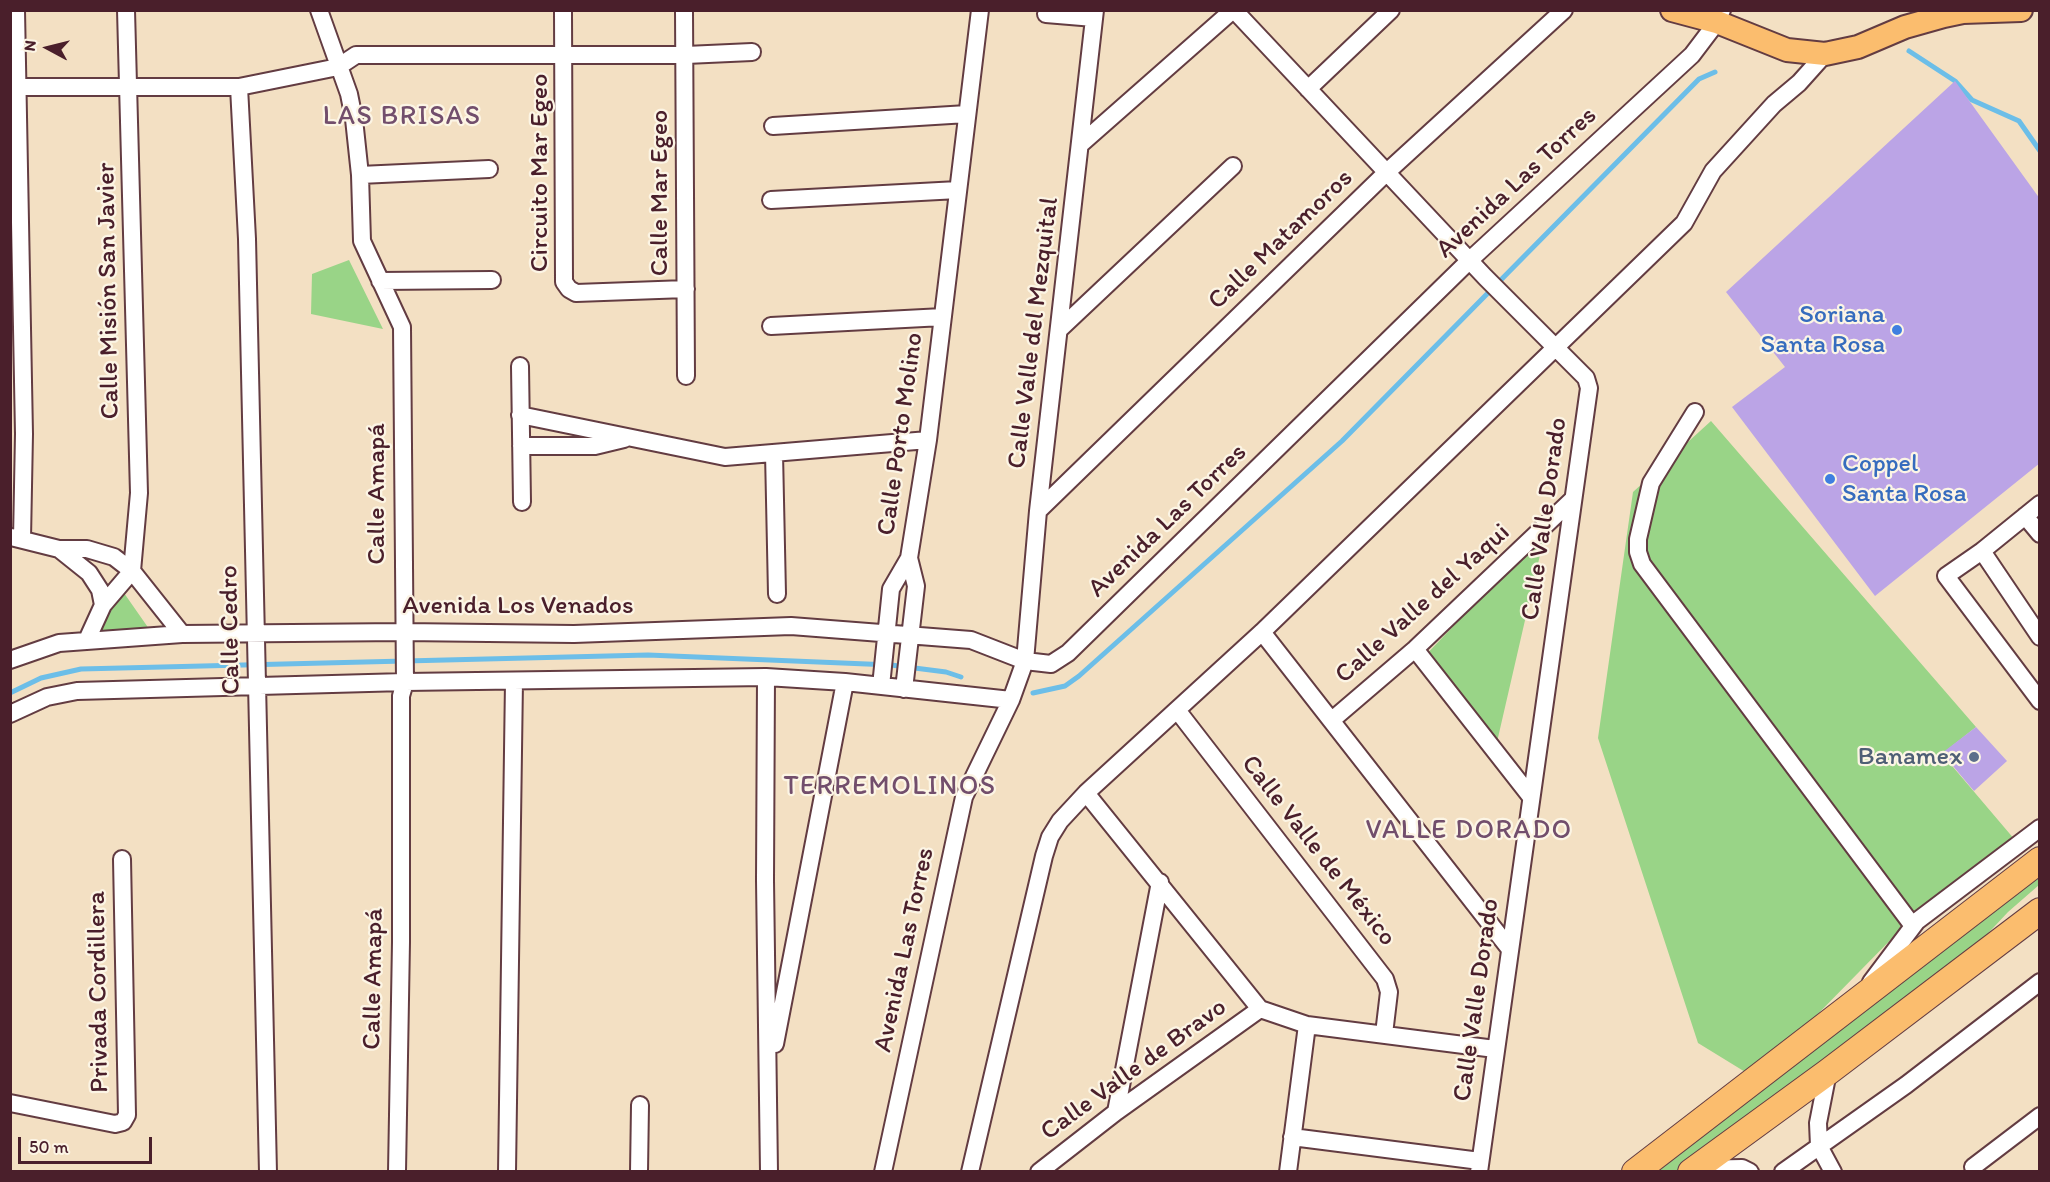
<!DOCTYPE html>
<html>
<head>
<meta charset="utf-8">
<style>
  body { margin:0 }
  #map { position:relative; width:2050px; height:1182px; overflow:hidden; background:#f3e0c3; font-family:Itim,sans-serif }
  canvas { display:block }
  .frame { position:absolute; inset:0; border:12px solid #4a1f2b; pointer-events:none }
  .north { position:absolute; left:18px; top:18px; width:60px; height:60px; -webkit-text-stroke:4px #fcf5e5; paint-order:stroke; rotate:277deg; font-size:16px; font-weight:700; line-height:24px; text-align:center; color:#4a1f2b }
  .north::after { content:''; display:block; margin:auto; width:21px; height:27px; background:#4a1f2b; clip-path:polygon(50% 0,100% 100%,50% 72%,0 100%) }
  .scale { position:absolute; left:18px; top:1137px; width:134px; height:27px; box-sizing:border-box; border:3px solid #4a1f2b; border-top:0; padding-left:8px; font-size:18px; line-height:21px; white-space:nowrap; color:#4a1f2b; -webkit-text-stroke:4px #fcf5e5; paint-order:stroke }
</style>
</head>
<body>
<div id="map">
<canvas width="2050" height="1182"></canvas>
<div class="frame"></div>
<div class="north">N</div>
<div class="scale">50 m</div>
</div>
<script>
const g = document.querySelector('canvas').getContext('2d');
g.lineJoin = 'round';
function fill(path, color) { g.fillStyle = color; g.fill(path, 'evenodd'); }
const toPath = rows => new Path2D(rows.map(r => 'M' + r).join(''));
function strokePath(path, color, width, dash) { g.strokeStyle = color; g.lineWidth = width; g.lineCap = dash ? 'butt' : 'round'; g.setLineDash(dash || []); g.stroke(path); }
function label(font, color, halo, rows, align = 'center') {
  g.font = font + ' Itim,sans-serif'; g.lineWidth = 4.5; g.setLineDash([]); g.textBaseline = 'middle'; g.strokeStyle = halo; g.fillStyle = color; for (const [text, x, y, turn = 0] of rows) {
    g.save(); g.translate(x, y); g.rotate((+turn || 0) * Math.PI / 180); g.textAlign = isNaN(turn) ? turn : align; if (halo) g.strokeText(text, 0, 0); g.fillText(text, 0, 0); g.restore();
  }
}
const green = toPath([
  [349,260,383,329,311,314,312,274],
  [1711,421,1976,727,1942,754,2015,840,1911,919,1755,1078,1698,1043,1598,738,1633,492],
  [1546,529,1497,742,1421,660],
  [124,593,154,636,97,639,103,621],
  [2039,876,2039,885,2008,912,1964,959,1686,1171,1657,1172]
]);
const stream = toPath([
  [1909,51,1955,81,1972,100,2019,121,2040,151],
  [10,693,41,678,81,669,648,655,891,665,946,672,961,677],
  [1033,693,1065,686,1079,676,1342,441,1699,79,1715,72]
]);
const building = toPath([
  [1955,81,2040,199,2040,463,1875,596,1732,407,1785,367,1726,292],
  [1976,727,2007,761,1974,791,1942,753]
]);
const minor = toPath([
  [16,10,24,434,22,539],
  [126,10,139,493,132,571],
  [319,10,349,94,354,119,360,175,362,241,402,327,405,682,401,696,401,942,397,1172],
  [563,10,564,282,569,289,576,293,686,289],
  [684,10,686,376],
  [1234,10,1485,277,1586,378,1589,388,1479,1172],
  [1046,14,1094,18],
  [10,87,239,87,338,67,356,55,686,55,752,52],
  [239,87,247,239,268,1172],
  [1308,89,1391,10],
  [773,126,967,114],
  [1082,143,1233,10],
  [360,175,489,169],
  [771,200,958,190],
  [380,281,492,280],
  [771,326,943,317],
  [1061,328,1233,166],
  [520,366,522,502],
  [1695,412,1651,483,1638,539,1638,552,1642,564,1913,926],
  [520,415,725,457,928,440],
  [521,446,595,446,624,439],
  [774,453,777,594],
  [2040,504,1982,551,1946,576,2040,701],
  [1038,511,1387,172,1564,10],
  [2025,516,2040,534],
  [11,537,59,549,87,549,114,557,132,571,182,634],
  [59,549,89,573,100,590,103,605,87,640],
  [1982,551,2040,637],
  [103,605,132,571],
  [1262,632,1509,948],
  [1415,649,1531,797],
  [10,660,59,643,182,634,403,632,574,634,791,626,971,640,1025,661,1051,664,1068,653,1471,259,1692,55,1717,22,1722,10],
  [766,677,765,880,769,1172],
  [881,686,891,589,909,558,928,440,980,10],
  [904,689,916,586,909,558],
  [1177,710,1385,979,1389,992,1384,1034],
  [10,714,47,697,77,691,405,682,766,677,845,682,1011,700],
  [1332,720,1415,649,1573,499],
  [1086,793,1260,1009,1307,1025,1288,1172],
  [1871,982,1917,921,2040,828],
  [1307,1025,1495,1049],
  [775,1044,845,682],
  [1828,1072,1818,1123,1819,1146,1833,1172],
  [10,1103,115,1124,123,1122,127,1115,122,859],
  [1116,1112,1160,882],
  [1292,1137,1480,1161],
  [1973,1167,2040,1116],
  [1697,1169,1742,1168,1750,1172],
  [507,1172,514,681],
  [639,1172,640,1105],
  [883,1172,964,797,1011,700,1025,661,1038,511,1095,10],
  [970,1172,1044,856,1050,837,1060,821,1086,793,1262,632,1684,223,1713,171,1774,104,1799,83,1825,54],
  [1039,1172,1116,1112,1260,1009],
  [1783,1172,1906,1085,2040,982]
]);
const major = toPath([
  [1672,10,1717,22,1787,50,1825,54,1858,47,1905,27,1944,16,1963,12,2021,10]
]);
const highway = toPath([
  [1635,1172,2040,860],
  [1691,1172,1828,1072,2040,911]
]);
const markers = [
  [1897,330,6,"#3f7fe0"],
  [1830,479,6,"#3f7fe0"],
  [1974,757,6,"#5c6f8a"]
];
const streetNames = [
  ["Circuito Mar Egeo",540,173,-90],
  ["Avenida Las Torres",1517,183,-43],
  ["Calle Mar Egeo",660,193,-90],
  ["Calle Matamoros",1281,240,-44],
  ["Calle Misión San Javier",109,291,-91],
  ["Calle Valle del Mezquital",1034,333,-83],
  ["Calle Porto Molino",901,434,-82],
  ["Calle Amapá",377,494,-90],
  ["Calle Valle Dorado",1545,519,-82],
  ["Avenida Las Torres",1168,521,-44],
  ["Calle Valle del Yaqui",1423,604,-42],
  ["Avenida Los Venados",518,606],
  ["Calle Cedro",231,630,-91],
  ["Calle Valle de México",1318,851,52],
  ["Avenida Las Torres",905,950,-78],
  ["Calle Amapá",374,979,-89],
  ["Privada Cordillera",99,992,-91],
  ["Calle Valle Dorado",1477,1000,-82],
  ["Calle Valle de Bravo",1134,1070,-36]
];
const shopNames = [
  ["Soriana",1885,315],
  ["Santa Rosa",1885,345],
  ["Coppel",1842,464,"left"],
  ["Santa Rosa",1842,494,"left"]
];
const serviceNames = [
  ["Banamex",1962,757]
];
const neighbourhoodNames = [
  ["LAS BRISAS",402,117],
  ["TERREMOLINOS",890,787],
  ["VALLE DORADO",1469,831]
];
fill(green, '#99d487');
strokePath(stream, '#6cbee8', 5);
fill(building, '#bba4e6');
strokePath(minor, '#633c42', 20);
strokePath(major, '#633c42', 26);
strokePath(highway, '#633c42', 28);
strokePath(minor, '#fff', 16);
strokePath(major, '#fbbd6e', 22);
strokePath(highway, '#fbbd6e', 26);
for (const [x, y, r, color] of markers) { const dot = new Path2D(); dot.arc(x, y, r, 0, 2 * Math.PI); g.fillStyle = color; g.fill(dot); strokePath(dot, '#fcf5e5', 2); }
label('26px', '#4a1f2b', '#fcf5e5', streetNames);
label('26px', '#366cbe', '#fcf5e5', shopNames, 'right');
label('26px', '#4e5e75', '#fcf5e5', serviceNames, 'right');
g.letterSpacing = '1.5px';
label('27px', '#724e6c', '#fcf5e5', neighbourhoodNames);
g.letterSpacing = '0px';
</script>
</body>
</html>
